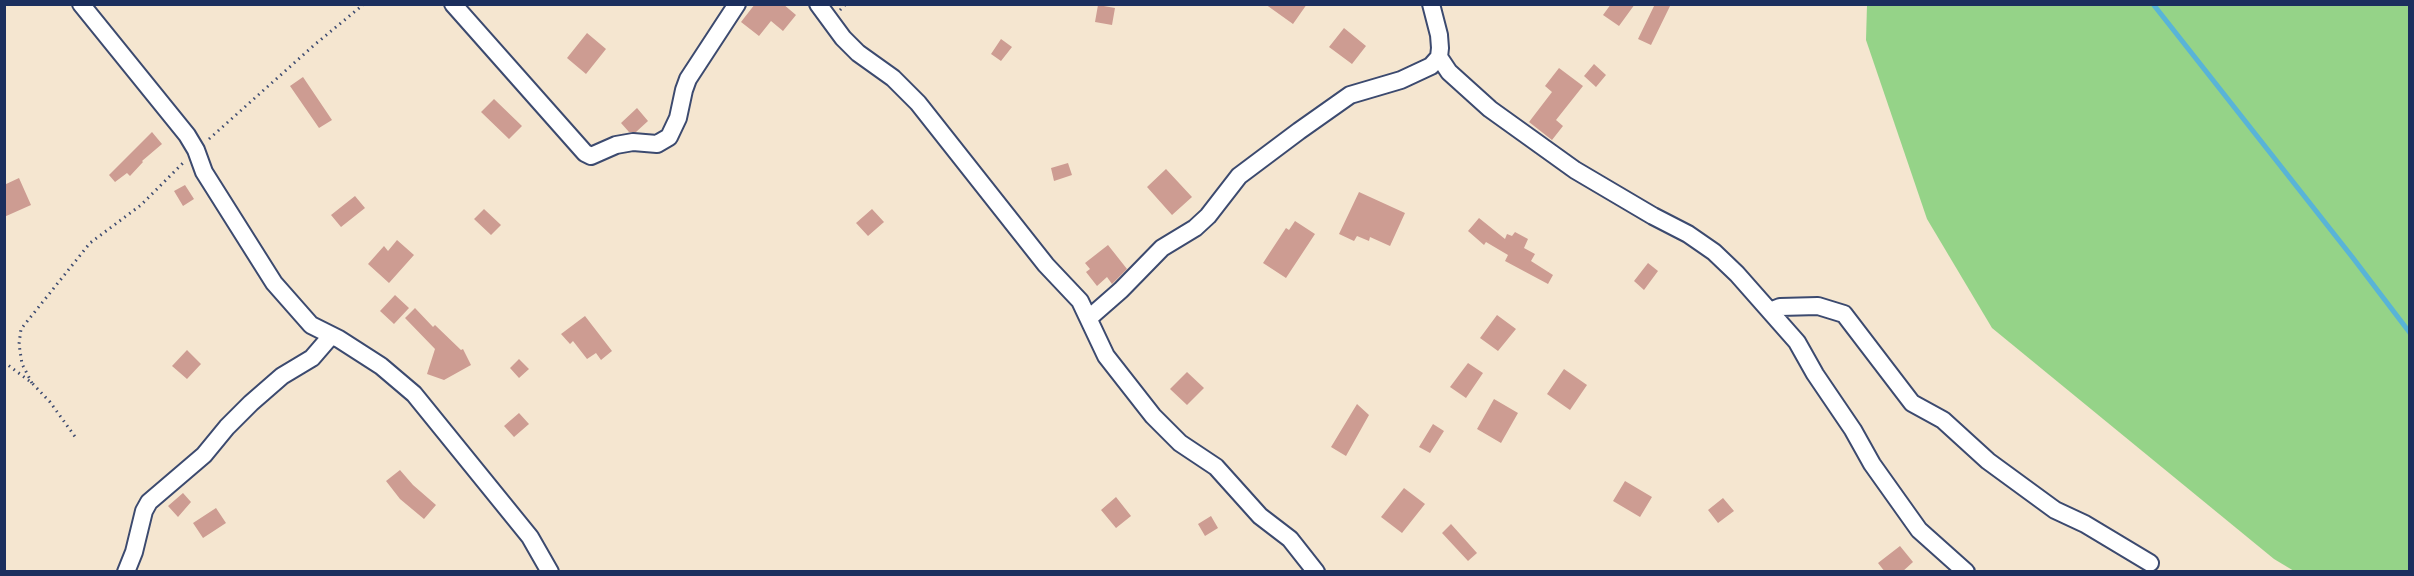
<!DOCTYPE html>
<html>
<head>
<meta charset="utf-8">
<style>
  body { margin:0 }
  #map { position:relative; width:2414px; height:576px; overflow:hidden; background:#f5e6d0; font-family:"Patrick Hand",sans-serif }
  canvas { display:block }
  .frame { position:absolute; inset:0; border:6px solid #1b2f5e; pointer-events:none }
</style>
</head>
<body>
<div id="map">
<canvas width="2414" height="576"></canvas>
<div class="frame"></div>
</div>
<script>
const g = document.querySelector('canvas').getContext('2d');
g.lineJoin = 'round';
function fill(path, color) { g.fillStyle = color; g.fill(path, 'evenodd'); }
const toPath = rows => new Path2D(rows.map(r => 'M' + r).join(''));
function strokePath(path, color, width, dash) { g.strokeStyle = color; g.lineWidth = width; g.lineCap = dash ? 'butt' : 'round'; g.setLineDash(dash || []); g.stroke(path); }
const green = toPath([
  [1867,5,2409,5,2409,571,2294,571,2274,559,1992,328,1927,219,1866,40]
]);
const stream = toPath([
  [2153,4,2353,258,2410,333]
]);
const building = toPath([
  [755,4,783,4,796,15,783,31,771,21,759,36,741,22],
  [1265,4,1307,4,1293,24],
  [1611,4,1635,4,1619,26,1603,15],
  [1655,4,1671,4,1651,45,1638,39],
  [1098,5,1115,8,1112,25,1095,22],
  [1344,28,1366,46,1352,64,1329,47],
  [587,33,606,49,586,74,567,58],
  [1001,39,1012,47,1001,61,991,54],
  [1594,64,1606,75,1596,87,1584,76],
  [1559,68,1583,86,1556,120,1563,126,1552,140,1529,122,1552,92,1545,86],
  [303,77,332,120,319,128,290,86],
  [494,99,522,126,509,139,481,112],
  [637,108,648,121,636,132,629,132,621,123],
  [152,132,162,144,142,161,143,162,130,176,127,173,115,182,109,175],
  [1068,163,1072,175,1054,181,1051,168],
  [1166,169,1192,197,1172,215,1147,187],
  [19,178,31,205,4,217,4,185],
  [185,185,194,199,183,206,174,191],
  [1359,192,1405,213,1390,246,1370,237,1369,241,1357,236,1354,241,1339,234],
  [355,196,365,208,341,227,331,215],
  [484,209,501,225,491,235,474,219],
  [872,209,884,222,868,236,856,223],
  [1479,218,1505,239,1507,234,1512,236,1515,232,1528,239,1524,248,1535,254,1531,261,1553,275,1548,284,1505,261,1508,255,1486,242,1484,245,1468,231],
  [1295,221,1315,234,1286,278,1263,263,1286,228,1289,230],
  [397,240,414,255,389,283,368,264,384,246,388,251],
  [1108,245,1127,269,1112,284,1107,277,1097,286,1086,272,1090,269,1085,263],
  [1648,263,1658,271,1644,290,1634,281],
  [395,295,409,308,394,324,380,311],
  [415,308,433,327,435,325,461,350,463,349,471,365,444,380,427,374,435,349,405,318],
  [1497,315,1516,329,1498,351,1480,338],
  [585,316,612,351,601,360,596,353,587,359,573,341,570,344,561,334],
  [187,350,201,364,187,379,172,366],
  [519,359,529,369,519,378,510,368],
  [1468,363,1483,373,1466,398,1450,387],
  [1564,369,1587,385,1570,410,1547,394],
  [1187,372,1204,388,1187,405,1170,389],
  [1494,399,1518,413,1501,443,1477,429],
  [1357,404,1369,415,1346,456,1331,447],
  [519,413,529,424,514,437,504,426],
  [1433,424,1444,431,1430,453,1419,447],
  [400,470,413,485,436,505,424,519,400,499,386,481],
  [1625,481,1652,497,1640,517,1613,501],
  [1404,488,1425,504,1402,533,1381,517],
  [183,493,191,502,178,517,168,506],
  [1116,497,1131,516,1116,528,1101,510],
  [1723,498,1734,511,1718,523,1708,510],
  [216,508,226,523,203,538,193,523],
  [1211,516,1218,528,1205,536,1198,524],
  [1451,524,1477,553,1468,561,1442,533],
  [1900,546,1913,562,1902,572,1885,572,1878,563]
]);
const path = toPath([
  [840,10,846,4],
  [209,139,313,46,364,4],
  [4,362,32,383,50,402,76,438],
  [32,383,22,364,19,344,21,329,90,243,141,205,184,162]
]);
const minor = toPath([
  [81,4,187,135,196,150,204,172,274,283,311,325,339,339,381,366,414,394,530,537,550,572],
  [453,4,585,153,591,156,616,145,633,142,657,144,669,137,678,118,684,90,688,79,737,4],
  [818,4,843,38,858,53,893,78,918,103,1046,265,1080,301,1106,356,1153,416,1180,443,1216,467,1260,516,1290,539,1316,572],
  [1439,57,1449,72,1490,109,1575,170,1653,216,1688,234,1714,252,1737,274,1797,342,1815,374,1853,430,1872,464,1919,530,1966,572],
  [1770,311,1780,307,1818,306,1844,314,1912,403,1943,420,1988,461,2055,510,2085,524,2150,563],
  [1089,318,1121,290,1162,248,1195,228,1208,216,1239,176,1299,131,1350,95,1401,80,1431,66,1439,57,1440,48,1439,35,1431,4],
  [126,572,134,552,144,511,149,502,204,455,227,427,251,403,282,376,312,358,331,336]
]);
fill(green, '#95d388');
strokePath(stream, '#59b4d7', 5);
fill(building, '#cd9c92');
strokePath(minor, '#3c4a6f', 20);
strokePath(path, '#3c4a6f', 3, [1.5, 4.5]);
strokePath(minor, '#fff', 16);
</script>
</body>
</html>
